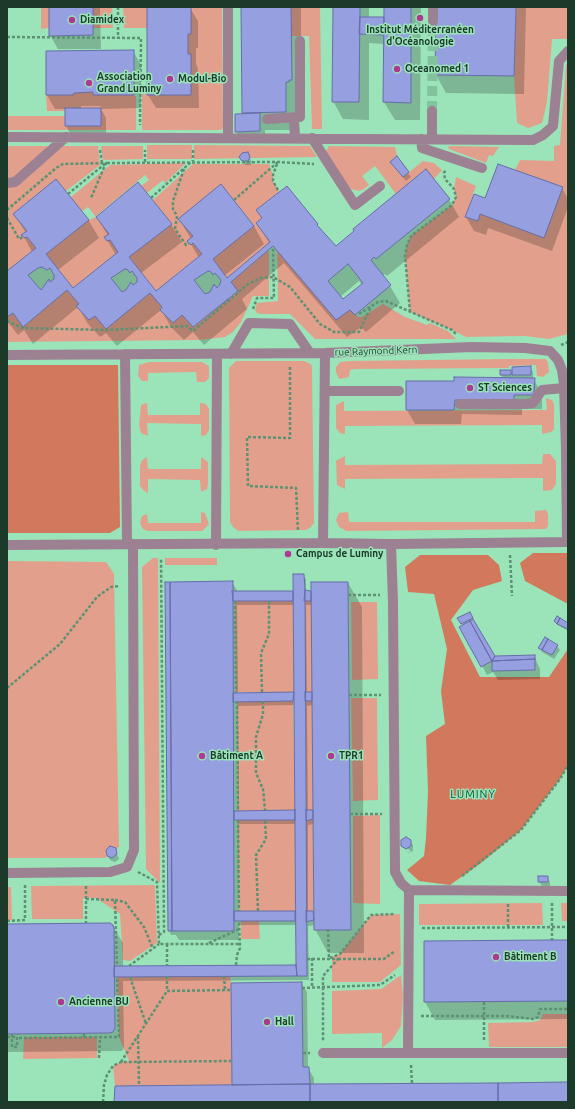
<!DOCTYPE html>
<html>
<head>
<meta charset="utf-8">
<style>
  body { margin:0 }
  #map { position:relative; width:575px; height:1109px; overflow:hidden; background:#9be4b9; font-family:Ubuntu,sans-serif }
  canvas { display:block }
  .frame { position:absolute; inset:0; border:8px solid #1c3a2a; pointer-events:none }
</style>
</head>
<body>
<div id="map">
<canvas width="575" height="1109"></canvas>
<div class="frame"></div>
</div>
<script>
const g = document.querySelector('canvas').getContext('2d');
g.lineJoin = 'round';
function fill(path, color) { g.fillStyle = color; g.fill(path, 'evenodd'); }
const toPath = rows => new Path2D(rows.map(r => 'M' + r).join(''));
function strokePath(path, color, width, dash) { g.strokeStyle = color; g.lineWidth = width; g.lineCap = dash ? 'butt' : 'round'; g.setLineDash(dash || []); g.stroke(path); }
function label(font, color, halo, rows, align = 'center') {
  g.font = font + ' Ubuntu,sans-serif'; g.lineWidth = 3; g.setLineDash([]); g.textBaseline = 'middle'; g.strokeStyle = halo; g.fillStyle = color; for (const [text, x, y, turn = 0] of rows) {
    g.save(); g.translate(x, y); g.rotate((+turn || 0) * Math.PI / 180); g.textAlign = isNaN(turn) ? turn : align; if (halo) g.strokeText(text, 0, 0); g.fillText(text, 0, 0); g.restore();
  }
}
const green = toPath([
  [41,7,49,7,49,28,41,29],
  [93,7,112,7,113,28,93,28],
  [123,7,147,7,147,28,124,28],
  [191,7,222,7,223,128,221,130,142,130,142,94,191,95,191,54,188,54,188,34,191,34],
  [291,7,320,7,322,129,312,129,309,36,291,36],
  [516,7,568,7,568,39,552,39,547,102,542,123,528,128,517,123,514,76],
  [568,63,568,334,549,339,525,336,466,337,452,330,410,312,405,256,407,245,411,236,452,205,456,197,454,189,456,177,476,186,465,217,478,221,480,214,544,238,515,170,520,160,554,161,554,146,560,145,566,65],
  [93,92,93,95,134,95,136,97,136,130,7,130,7,116,65,116,65,126,101,126,101,108,65,108,65,111,47,111,46,95],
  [147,145,192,145,192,159,147,159],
  [194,145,310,146,317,157,194,159],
  [7,146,98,146,100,165,66,191,56,179,13,214,27,231,21,235,27,237,36,248,7,271],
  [101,146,143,146,143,159,103,160],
  [329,146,395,147,397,156,390,162,403,177,423,161,434,163,442,170,434,179,426,170,396,194,375,166,362,176,369,185,364,189,359,191,351,189,346,185,326,151],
  [450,146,499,147,493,156,489,155,486,163,449,149,448,147],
  [186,163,165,183,163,180,147,193,141,186,149,180,145,175,96,216,109,234,104,237,110,240,118,252,73,288,46,254,89,220,96,217,88,207,82,211,71,197,110,165],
  [193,164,269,164,273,175,273,181,279,192,256,210,262,218,256,223,270,242,227,278,213,259,254,225,221,185,178,219,193,236,188,241,190,245,193,243,202,254,156,291,129,257,172,224,153,200],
  [269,250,269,296,253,296,241,322,233,332,225,337,199,340,7,342,7,317,13,313,23,327,67,290,79,304,89,320,95,316,106,329,150,293,162,307,160,310,173,323,182,315,194,327,238,291,231,282],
  [277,251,358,317,362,317,383,304,405,317,427,325,430,323,448,331,456,339,315,339,290,314,260,314,257,313,255,310,257,303,278,301],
  [509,359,546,359,548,363,549,372,543,377,537,376,536,365,509,366,509,368,354,369,350,370,349,377,339,379,336,372,336,367,340,362,350,361],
  [236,361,304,361,311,364,312,368,314,523,311,527,306,530,238,531,233,527,230,522,229,368],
  [149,362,202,362,209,366,209,378,205,382,197,382,196,372,148,373,148,381,142,381,138,376,139,365],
  [546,398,552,400,554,404,554,429,551,432,542,434,542,425,345,426,345,434,340,433,336,428,336,405,344,401,344,411,547,410],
  [147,403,148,415,200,415,200,403,206,404,209,409,209,430,206,435,201,436,201,424,147,423,148,436,141,433,139,425,141,405],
  [543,454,550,454,556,461,556,484,552,490,543,491,543,478,345,479,345,489,337,485,336,461,345,456,345,465,542,464],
  [147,457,148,469,201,469,201,457,208,462,208,484,207,489,201,492,200,480,148,479,148,493,143,490,140,486,140,466,142,460],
  [546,510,548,514,548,526,546,529,346,531,339,527,336,520,339,513,348,512,349,522,535,522,535,511],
  [201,512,205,513,209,524,202,531,148,531,143,529,140,523,142,516,147,514,148,523,201,523],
  [153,558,158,558,160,883,146,869,142,567],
  [165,558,217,558,217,565,165,565],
  [7,561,106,562,114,574,119,847,105,858,7,858],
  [235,601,293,601,294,692,236,692],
  [304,601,311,601,312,692,305,692],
  [351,602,377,602,378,679,352,680],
  [351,698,377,698,378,800,353,801],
  [237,701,293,701,295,810,238,811],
  [305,701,312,701,313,810,306,810],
  [380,815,380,904,353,903,353,816],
  [313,819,313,911,306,911,306,821],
  [238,820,295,820,295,911,239,911],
  [154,885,155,886,157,943,130,961,123,960,120,914,96,898,83,898,83,919,32,919,31,886],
  [7,887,11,887,12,920,7,921],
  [542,903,543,925,419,925,419,904],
  [561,903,568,903,568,921,562,921],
  [400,914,401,965,380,982,332,982,332,957,340,954,371,915],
  [241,921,259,921,260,939,241,939],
  [401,975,403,996,401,1026,392,1040,382,1048,382,1033,332,1034,332,991,381,989],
  [230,976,231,983,232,1085,115,1086,113,1066,121,1062,129,1061,119,1037,117,977],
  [543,1014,568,1014,568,1047,489,1047,488,1023,533,1022,540,1020],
  [24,1037,97,1037,97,1058,23,1059]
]);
const forest = toPath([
  [7,365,118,365,120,527,110,533,7,533],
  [533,553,568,553,568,604,525,581,520,563],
  [420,555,488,555,499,565,502,581,473,590,451,620,480,677,549,677,568,649,568,765,560,779,521,830,481,863,450,885,419,881,407,870,424,856,426,838,428,791,426,736,445,724,441,691,447,649,434,594,408,592,405,567]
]);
const shadow = toPath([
  [50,7,100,7,101,49,58,49,50,35],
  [242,7,301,7,301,97,296,130,265,130,265,140,241,141,236,131,243,114],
  [334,7,369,7,369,18,385,21,385,7,421,7,420,120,395,120,384,102,385,44,369,43,369,120,343,119,333,101],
  [437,7,526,7,524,94,446,93,436,75],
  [190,8,198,21,198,48,196,48,196,64,198,69,199,108,156,108,148,95],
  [133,51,141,65,141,108,102,109,100,106,81,106,81,109,101,109,106,118,106,135,71,135,66,126,66,109,55,109,47,95],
  [247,153,252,162,251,165,245,165,240,157],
  [396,158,411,177,406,181,394,166],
  [56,180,89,221,99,238,58,270,73,290,116,255,105,237,108,236,97,217,171,224,182,242,141,273,156,293,199,258,189,241,191,239,179,219,254,226,264,244,224,276,227,280,270,244,257,223,320,231,336,248,449,199,459,217,387,276,385,274,383,276,390,286,400,303,366,332,361,327,347,337,284,263,242,299,247,309,204,345,193,332,184,340,171,327,161,310,117,346,106,333,100,337,88,324,78,307,33,344,24,330,18,335,7,321,7,272,32,252,23,235,26,233,14,214],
  [359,281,362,285,343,300,340,297],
  [236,291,236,294,229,299,229,297],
  [562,188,568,199,568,207,552,251,488,228,486,235,474,231,466,217,486,199],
  [530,367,533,372,533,379,542,393,542,409,522,409,522,415,462,414,461,424,415,424,407,410,407,382,455,382,504,379,501,375,510,371,513,375,513,368],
  [303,575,306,579,306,591,312,592,348,583,362,607,364,953,328,953,315,929,315,925,308,926,309,980,123,981,124,1046,123,1050,121,1051,7,1052,7,925,112,925,123,943,123,967,297,966,296,925,239,925,239,940,179,940,176,935,171,935,169,931,166,583,232,582,238,592,294,592],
  [237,605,294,605,295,692,238,693],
  [306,605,312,605,313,693,307,693],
  [294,705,296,811,239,812,238,706],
  [313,705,314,811,308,811,307,706],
  [239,824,296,824,296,912,239,912],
  [314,824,314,915,313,912,308,912,308,825],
  [469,613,494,657,534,656,540,669,540,679,498,680,493,672,487,675,461,627,463,626,459,619],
  [555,621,568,624,568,631,558,625],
  [557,646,560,650,554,659,542,652,540,648],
  [410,841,413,845,413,851,409,853,403,849,410,853,411,851,403,846,403,848,402,846],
  [115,849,119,859,115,862,110,860,108,856],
  [547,877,550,882,550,886,542,886,539,881],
  [568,941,568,1019,435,1020,425,1002],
  [301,983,307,992,308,1068,314,1078,314,1085,568,1083,568,1102,115,1102,233,1086]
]);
const building = toPath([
  [49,7,93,7,93,35,49,36,49,7],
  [147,7,191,7,191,34,188,34,188,54,191,54,191,95,147,95,147,7],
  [241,7,291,7,292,80,289,80,289,82,286,82,286,112,242,113,241,7],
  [333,7,360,7,359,102,332,102,333,7],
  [384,7,411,7,411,103,383,102,384,7],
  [436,7,516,7,514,76,435,75,436,7],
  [360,17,384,17,384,35,359,34,360,17],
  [134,50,134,95,93,95,93,92,74,93,73,95,46,95,46,51,134,50],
  [65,108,101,108,101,126,65,126,65,108],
  [260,113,260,131,235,132,235,114,260,113],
  [248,152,250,157,248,161,242,161,239,157,242,153,248,152],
  [397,156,409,172,403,177,390,162,397,156],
  [498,164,563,187,544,238,480,214,478,221,465,217,474,194,485,198,498,164],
  [426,169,450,199,376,259,374,257,371,260,391,285,355,315,350,310,336,320,273,246,231,282,238,291,193,327,182,315,173,323,160,310,162,307,150,293,106,329,95,316,89,320,76,306,79,304,67,290,23,327,13,313,7,317,7,271,36,248,27,237,25,238,21,235,27,231,13,214,56,179,89,220,46,254,73,288,118,252,110,240,107,241,104,237,109,234,96,217,138,182,172,224,129,257,156,291,202,254,193,243,191,245,187,241,193,236,178,219,221,184,254,226,213,259,227,278,270,242,256,223,262,218,256,210,287,186,318,224,317,225,336,246,354,231,353,229,426,169],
  [348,264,363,283,343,299,328,281,348,264],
  [42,267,47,270,50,268,54,275,54,279,50,282,49,279,41,290,28,275,38,268,42,267],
  [125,269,128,270,130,273,132,271,137,278,137,282,133,285,131,282,126,290,122,292,111,278,125,269],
  [208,271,211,272,213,275,215,273,221,280,220,284,217,288,214,284,210,292,205,294,194,280,208,271],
  [531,366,531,375,512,375,512,367,531,366],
  [500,370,511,370,511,375,500,375,500,370],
  [454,377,535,378,534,395,514,395,514,402,455,400,454,410,406,410,406,381,454,381,454,377],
  [293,574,304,574,305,590,307,976,297,976,296,965,293,574],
  [233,581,234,931,172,931,170,582,233,581],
  [165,582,170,582,172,931,168,931,165,582],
  [311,582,348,582,351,930,314,930,311,582],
  [305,590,311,591,311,601,304,601,305,590],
  [232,591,293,591,293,601,233,601,232,591],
  [470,612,473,618,461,624,457,618,470,612],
  [557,616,560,618,557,624,554,621,557,616],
  [560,618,568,623,568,629,557,624,560,618],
  [473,619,495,656,492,661,470,621,473,619],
  [470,621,492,661,481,667,459,627,470,621],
  [545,637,548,639,542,650,538,648,545,637],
  [548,639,558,645,552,655,542,650,548,639],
  [535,655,535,659,492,661,495,656,535,655],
  [535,659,535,670,492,671,492,661,535,659],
  [294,692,293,701,233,702,233,693,294,692],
  [305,692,312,692,312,701,305,701,305,692],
  [295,810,295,820,234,820,234,811,295,810],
  [306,810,313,810,313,819,306,821,306,810],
  [406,837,411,840,411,846,406,849,401,846,401,840,406,837],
  [110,846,116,848,117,854,112,858,107,856,106,850,110,846],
  [538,876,548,876,548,882,538,882,538,876],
  [234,911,295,911,295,921,234,921,234,911],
  [306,911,313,911,314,920,306,922,306,911],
  [110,923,113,925,114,928,115,1028,113,1032,110,1033,7,1034,7,924,110,923],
  [552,940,568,940,568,1001,424,1002,424,941,552,940],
  [296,965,297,976,114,977,114,966,296,965],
  [302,982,303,1067,309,1067,310,1084,232,1085,231,983,302,982],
  [568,1082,568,1102,498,1102,498,1083,568,1082],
  [498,1083,498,1102,310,1102,310,1084,498,1083],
  [310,1084,310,1102,114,1102,115,1086,310,1084]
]);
const minorTunnel = toPath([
  [432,111,433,21]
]);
const path = toPath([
  [118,7,118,38],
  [7,37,141,38,140,125],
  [100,150,102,163],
  [193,150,193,161],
  [145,162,145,150],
  [277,164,273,175,273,181,279,192],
  [184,169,173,201,173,209,177,216,175,229,186,245,189,243],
  [68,194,106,163,278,162,314,164],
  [151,198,192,161],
  [234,200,278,162],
  [7,210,56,168,63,164,106,163,91,198],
  [7,218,19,239,23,237],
  [253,309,257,298,274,298,273,246],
  [410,312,405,256,407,245,411,236,452,205,456,197,454,189,445,179,444,173,446,169],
  [359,314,378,302,386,301,452,330,457,335],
  [7,321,22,328,106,330,187,326,193,331,248,284,261,278,273,277,290,287,320,324,334,332,359,332,371,307],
  [561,345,568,342],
  [290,367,290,438,247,437,248,486,296,488,298,531],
  [510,555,512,596],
  [348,595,380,595],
  [235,601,236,692],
  [7,688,60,644,97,597,111,587,120,586],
  [262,692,261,653,269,634,269,601],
  [349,695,381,695],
  [237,701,238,811],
  [263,701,263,714,256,737,256,773,263,789,265,810],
  [350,814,382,814],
  [238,820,239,911],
  [138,872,157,882,159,944,240,944],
  [462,876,521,830,560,779,568,765],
  [86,886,86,923],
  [86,899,115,900,117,966],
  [115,900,125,902,144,927,153,949],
  [552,903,552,940],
  [508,904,508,927],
  [258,911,256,855,266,839,265,820],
  [7,921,25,920,25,885],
  [422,928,568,927],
  [328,929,329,959],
  [159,935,164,932,161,558],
  [209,943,239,929],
  [167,944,167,966],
  [312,958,312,988],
  [330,958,340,954,371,915,395,914],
  [307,959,338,959,323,976,323,1041],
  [338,959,384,959,395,951],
  [236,965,237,955,240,948,239,921],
  [129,966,159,944],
  [167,976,167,991,230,990],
  [224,976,225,990],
  [130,977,146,1024],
  [302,988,380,985,395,975],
  [421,1016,506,1016,534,1019,538,1017,540,1009,568,1009],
  [12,1034,12,1047,17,1047,17,1034],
  [84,1034,84,1038],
  [138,1036,139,1085],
  [7,1037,15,1037],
  [19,1038,119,1037,117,977],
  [484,1040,484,1002],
  [303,1053,310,1053],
  [99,1058,100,1037],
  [121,1062,167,991],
  [411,1065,412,1084],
  [103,1102,104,1085,107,1075,113,1066,121,1062,231,1061]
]);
const minor = toPath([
  [228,7,228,138],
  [433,21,433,7],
  [432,111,432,139],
  [294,118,295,138],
  [267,119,300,117,300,41],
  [7,137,533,140,543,135,553,126,559,61,568,51],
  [312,138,355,205,380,186],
  [421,139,422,148,482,168],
  [7,183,15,182,66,137],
  [125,354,127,544],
  [231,354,249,323,290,324,310,353],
  [7,355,325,353,472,347,525,348,550,351,558,360,562,370,564,384,566,451,567,542],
  [325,391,399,391],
  [460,404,526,404,533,403,542,390,564,388],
  [323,543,325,353],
  [391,544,393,603,395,872,401,883,409,890,568,891],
  [7,545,323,543,391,544,568,542],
  [216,545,217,354],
  [7,873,110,872,127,867,134,850,133,544],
  [409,890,408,1053,568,1053],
  [323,1053,408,1053]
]);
const markers = [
  [420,18,4,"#ad3993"],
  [72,20,4,"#ad3993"],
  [397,69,4,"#ad3993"],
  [170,79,4,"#ad3993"],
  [89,83,4,"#ad3993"],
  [470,388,4,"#ad3993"],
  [288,554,4,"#ad3993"],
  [202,756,4,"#ad3993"],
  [331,756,4,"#ad3993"],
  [496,957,4,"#ad3993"],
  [61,1002,4,"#ad3993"],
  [267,1022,4,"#ad3993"]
];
const poiNames = [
  ["Diamidex",80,20],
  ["Institut Méditerranéen",420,30,"center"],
  ["d'Océanologie",420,42,"center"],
  ["Oceanomed 1",405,69],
  ["Association",97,77],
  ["Grand Luminy",97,89],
  ["Modul-Bio",178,79],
  ["ST Sciences",478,388],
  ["Campus de Luminy",296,554],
  ["Bâtiment A",210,756],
  ["TPR1",339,756],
  ["Bâtiment B",504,957],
  ["Ancienne BU",69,1002],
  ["Hall",275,1022]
];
const streetNames = [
  ["rue Raymond Kern",376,351,-2]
];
const neighbourhoodNames = [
  ["LUMINY",473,794]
];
fill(green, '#e2a08c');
fill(forest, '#d2785c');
fill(shadow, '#0003');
fill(building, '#969fdf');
strokePath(building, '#666da9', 1);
strokePath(minorTunnel, '#82c29c', 10, [10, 5]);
strokePath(path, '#5d9173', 2.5, [3, 2]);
strokePath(minor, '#9c8193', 10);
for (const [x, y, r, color] of markers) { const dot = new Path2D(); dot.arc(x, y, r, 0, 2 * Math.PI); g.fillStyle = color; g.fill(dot); strokePath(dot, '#9be4b9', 1.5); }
label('bold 10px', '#1c3a2a', '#9be4b9', poiNames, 'left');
label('10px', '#1c3a2a', '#9be4b9', streetNames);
g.letterSpacing = '1px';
label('11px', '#015734', '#9be4b9', neighbourhoodNames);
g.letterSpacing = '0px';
</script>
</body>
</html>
